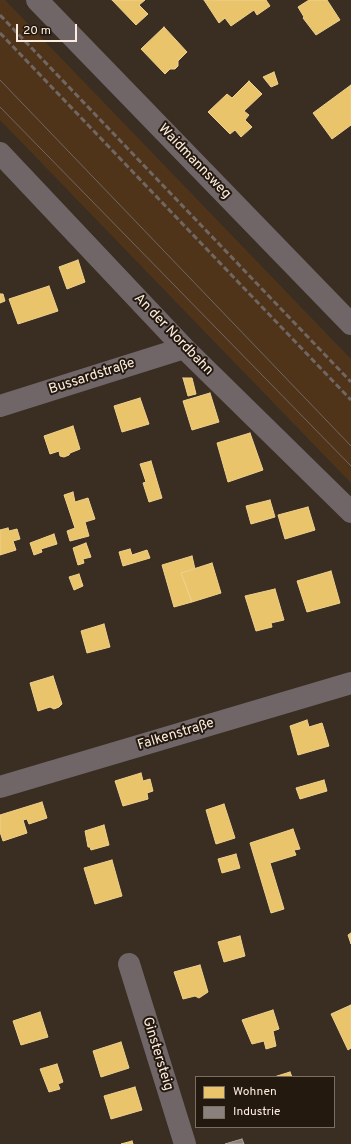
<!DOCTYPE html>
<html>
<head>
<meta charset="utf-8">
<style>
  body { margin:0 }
  #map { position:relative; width:351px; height:1144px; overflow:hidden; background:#3a2e22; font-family:Overpass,sans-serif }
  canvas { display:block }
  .legend { position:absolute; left:195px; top:1076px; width:140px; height:52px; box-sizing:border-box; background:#24190f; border:1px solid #7b6e63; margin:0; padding:5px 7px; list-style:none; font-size:12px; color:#fdede0 }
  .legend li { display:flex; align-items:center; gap:8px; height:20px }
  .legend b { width:20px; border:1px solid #7b6e63 }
  .scale { position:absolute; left:16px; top:24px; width:61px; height:18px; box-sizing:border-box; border:2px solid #fdede0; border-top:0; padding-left:5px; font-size:12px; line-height:14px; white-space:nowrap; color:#fdede0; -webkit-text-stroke:3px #24190f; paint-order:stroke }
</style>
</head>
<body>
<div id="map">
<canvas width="351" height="1144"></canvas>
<ul class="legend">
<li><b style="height:11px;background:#e9c46a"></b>Wohnen</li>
<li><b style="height:11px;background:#8a817c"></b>Industrie</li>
</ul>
<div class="scale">20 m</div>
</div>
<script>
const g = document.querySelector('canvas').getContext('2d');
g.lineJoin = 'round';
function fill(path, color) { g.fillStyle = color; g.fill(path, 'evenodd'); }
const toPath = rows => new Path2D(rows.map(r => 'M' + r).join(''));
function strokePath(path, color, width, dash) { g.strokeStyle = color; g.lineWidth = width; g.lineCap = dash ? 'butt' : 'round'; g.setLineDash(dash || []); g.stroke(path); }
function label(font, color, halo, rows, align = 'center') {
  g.font = font + ' Overpass,sans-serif'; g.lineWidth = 4; g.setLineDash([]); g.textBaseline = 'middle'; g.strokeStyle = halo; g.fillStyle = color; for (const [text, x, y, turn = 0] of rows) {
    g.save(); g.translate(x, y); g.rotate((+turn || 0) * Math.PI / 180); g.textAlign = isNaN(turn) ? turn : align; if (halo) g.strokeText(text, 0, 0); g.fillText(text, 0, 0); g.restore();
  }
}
const built = toPath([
  [0,0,5,0,351,359,351,483,0,120]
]);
const homes = toPath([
  [112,0,145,0,139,5,148,14,136,25,112,0],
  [204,0,266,0,270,6,257,15,254,10,231,26,225,18,219,23,204,0],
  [309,0,327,0,340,20,316,35,303,18,304,17,298,7,309,0],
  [164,27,187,52,178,61,178,66,175,69,170,69,165,74,141,49,164,27],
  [274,72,278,84,271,87,263,77,274,72],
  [249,81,262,94,244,111,249,115,245,120,252,127,241,137,235,130,230,134,208,112,227,94,232,98,249,81],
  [351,85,351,125,332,139,313,113,351,85],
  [78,260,85,282,67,289,59,267,78,260],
  [49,286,58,311,18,324,9,299,49,286],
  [0,294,3,294,5,301,0,303,0,294],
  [183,378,192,378,196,394,188,396,183,378],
  [210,393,219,422,192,430,183,401,210,393],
  [140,398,149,424,122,432,114,406,140,398],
  [73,426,80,449,70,453,69,455,64,457,60,456,59,451,50,454,44,436,73,426],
  [250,433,263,470,228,482,217,443,250,433],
  [151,461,162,498,149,502,143,483,146,482,140,464,151,461],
  [73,492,75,502,88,498,95,519,85,522,89,536,70,541,67,531,75,528,64,495,73,492],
  [270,500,275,517,251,524,246,506,270,500],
  [308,507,315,530,285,539,278,515,308,507],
  [8,528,9,531,17,529,20,539,13,541,16,550,0,555,0,530,8,528],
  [54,534,57,544,41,549,42,552,34,555,30,543,54,534],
  [86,543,91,557,83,559,84,563,78,565,73,548,86,543],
  [130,549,132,555,147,550,150,558,123,566,119,552,130,549],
  [192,556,195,569,181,573,192,602,174,607,162,565,192,556],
  [212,563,221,593,192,602,181,573,212,563],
  [331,571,340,603,307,612,297,581,331,571],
  [79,574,83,586,74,590,69,577,79,574],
  [275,589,284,620,271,623,272,627,256,631,245,596,275,589],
  [104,624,110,647,87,653,81,631,104,624],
  [53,676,62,704,59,707,54,709,50,707,38,711,30,683,53,676],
  [307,720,309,727,322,723,329,746,298,755,290,726,307,720],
  [141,773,143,781,150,779,153,791,147,793,148,799,123,806,115,781,141,773],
  [324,780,327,791,300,799,296,788,324,780],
  [42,802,47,818,29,824,27,819,23,820,27,833,3,841,0,832,0,815,42,802],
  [224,804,235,838,216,844,206,810,224,804],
  [104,825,109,845,91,850,90,847,88,847,85,831,104,825],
  [293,829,300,849,294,850,296,855,270,863,284,909,271,913,250,843,293,829],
  [236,854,240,868,222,873,218,859,236,854],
  [112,860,122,896,95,904,84,868,112,860],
  [351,933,351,944,348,935,351,933],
  [240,936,245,956,224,962,218,942,240,936],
  [200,965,208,992,199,998,195,996,183,999,174,972,200,965],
  [351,1005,351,1048,348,1050,331,1014,351,1005],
  [273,1010,279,1029,273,1031,276,1046,266,1049,264,1041,252,1044,242,1020,273,1010],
  [40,1012,48,1037,21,1045,13,1021,40,1012],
  [121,1042,129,1068,101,1077,93,1051,121,1042],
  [57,1064,63,1082,58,1084,60,1089,49,1092,40,1069,57,1064],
  [290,1072,292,1077,274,1077,290,1072],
  [135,1087,142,1110,111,1119,104,1096,135,1087],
  [132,1141,133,1144,121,1144,132,1141]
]);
const industry = toPath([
  [242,1139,244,1144,225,1144,242,1139]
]);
const street = toPath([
  [37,0,351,324],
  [0,153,184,348,351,512],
  [0,406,184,348],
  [0,787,351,683],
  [129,964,185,1144]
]);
const tram = toPath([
  [0,80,351,446],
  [0,107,351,466]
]);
const rail = toPath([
  [0,15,351,382],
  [0,33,351,400]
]);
const streetNames = [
  ["Waidmannsweg",194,162,46],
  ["An der Nordbahn",173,335,46],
  ["Bussardstraße",92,377,-18],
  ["Falkenstraße",176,735,-17],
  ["Ginstersteig",157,1054,73]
];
fill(built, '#4f341a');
fill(homes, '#e9c46a');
strokePath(homes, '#efd08d', 1);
fill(industry, '#8a817c');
strokePath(industry, '#aca19a', 1);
strokePath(street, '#706667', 22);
strokePath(tram, '#706763', 1);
strokePath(rail, '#706763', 3, [6, 3]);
label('14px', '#fdede0', '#24190f', streetNames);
</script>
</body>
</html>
